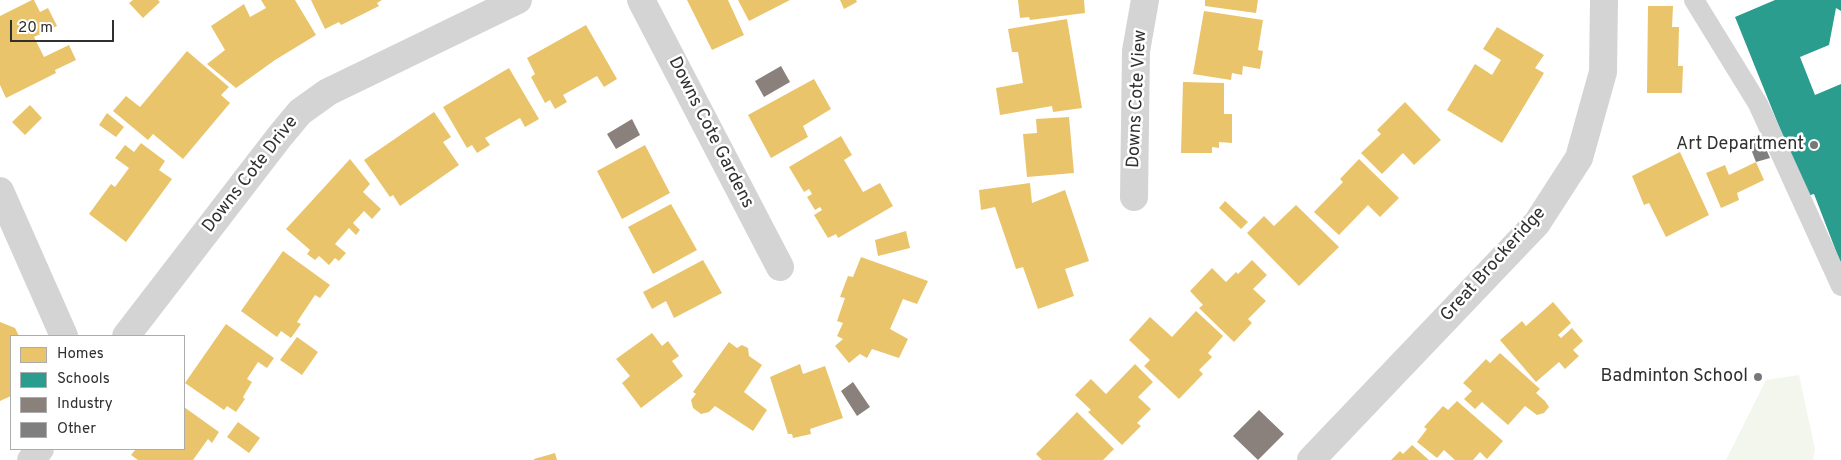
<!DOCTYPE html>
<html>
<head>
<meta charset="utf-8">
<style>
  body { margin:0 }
  #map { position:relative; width:1841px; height:460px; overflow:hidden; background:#fff; font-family:Overpass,sans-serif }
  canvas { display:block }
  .legend { position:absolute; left:10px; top:335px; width:175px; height:115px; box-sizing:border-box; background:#fff; border:1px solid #acacac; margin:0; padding:6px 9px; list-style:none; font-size:15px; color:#303030 }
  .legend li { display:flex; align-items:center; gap:10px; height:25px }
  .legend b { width:25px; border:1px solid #acacac }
  .scale { position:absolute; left:10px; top:20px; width:104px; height:22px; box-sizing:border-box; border:2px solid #303030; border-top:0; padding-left:6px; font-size:15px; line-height:18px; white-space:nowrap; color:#303030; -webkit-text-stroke:4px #fff; paint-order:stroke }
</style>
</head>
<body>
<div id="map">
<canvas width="1841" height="460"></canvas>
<ul class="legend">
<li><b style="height:14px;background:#e9c46a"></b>Homes</li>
<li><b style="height:14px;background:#2a9d8f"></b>Schools</li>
<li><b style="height:14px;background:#8a817c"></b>Industry</li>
<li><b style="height:14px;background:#7f7f7f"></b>Other</li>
</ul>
<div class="scale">20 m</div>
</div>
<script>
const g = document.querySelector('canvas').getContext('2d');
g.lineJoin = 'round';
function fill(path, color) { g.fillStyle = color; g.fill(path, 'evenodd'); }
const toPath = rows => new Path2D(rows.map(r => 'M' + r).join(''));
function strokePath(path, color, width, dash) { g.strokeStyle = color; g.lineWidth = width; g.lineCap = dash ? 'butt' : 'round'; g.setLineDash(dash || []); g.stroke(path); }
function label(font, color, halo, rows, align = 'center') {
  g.font = font + ' Overpass,sans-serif'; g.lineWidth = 5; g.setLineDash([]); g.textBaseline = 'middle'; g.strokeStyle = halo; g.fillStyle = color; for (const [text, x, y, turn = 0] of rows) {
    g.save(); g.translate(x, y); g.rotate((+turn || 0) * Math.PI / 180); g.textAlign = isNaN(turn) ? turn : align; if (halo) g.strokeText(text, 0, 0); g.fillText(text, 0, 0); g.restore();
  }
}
const green = toPath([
  [1799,375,1815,449,1813,460,1726,460,1766,380]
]);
const homes = toPath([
  [32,0,34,0,40,12,48,8,57,26,34,37,44,57,69,45,76,60,55,70,56,73,6,98,0,85,0,16],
  [133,0,158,0,160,2,143,18,129,3],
  [261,0,295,0,316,35,275,60,236,88,207,64,225,50,211,26,244,4,250,17,266,8],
  [311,0,382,0,377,3,379,6,341,25,339,22,325,29],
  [687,0,728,0,744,35,712,50],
  [738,0,790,0,749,21],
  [840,0,856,0,857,2,844,9],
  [1018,0,1084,0,1085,13,1030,20,1029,17,1020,18],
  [1205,0,1258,0,1256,13,1205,6],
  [1648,6,1673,6,1672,27,1679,27,1678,66,1683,66,1682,93,1647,93],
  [1204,11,1263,20,1258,50,1263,51,1260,69,1243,66,1242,75,1232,73,1231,80,1193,74],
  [1067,19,1082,108,1053,112,1052,106,1000,115,996,88,1023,83,1018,52,1012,52,1008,29],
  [586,25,617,79,604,87,597,76,563,95,567,102,555,109,550,100,545,103,531,77,535,74,527,58],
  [1497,27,1544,55,1535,68,1544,73,1502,143,1447,110,1475,64,1492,75,1501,60,1483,49],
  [187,51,229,87,221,95,230,103,183,159,153,134,148,140,113,111,126,96,140,107],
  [509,68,539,119,525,127,520,118,485,138,490,145,477,153,472,145,467,148,443,107],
  [814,79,831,109,803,126,808,137,771,158,748,115],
  [1183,82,1224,83,1224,114,1232,114,1232,143,1219,142,1219,148,1212,147,1212,153,1181,153],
  [1405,102,1441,140,1414,165,1403,153,1382,174,1361,153,1381,134,1377,130],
  [30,105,42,118,25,135,12,122],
  [434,112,451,137,443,142,459,165,400,206,393,195,390,197,364,160],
  [107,113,124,127,116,137,99,125],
  [1069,117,1074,173,1027,177,1023,134,1037,133,1036,119],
  [841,136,852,155,844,160,863,192,880,183,893,206,838,238,836,234,828,238,814,215,822,210,820,207,815,210,807,197,812,194,809,189,804,192,789,167],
  [141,143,165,161,159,170,172,179,126,242,89,214,111,184,115,187,129,168,115,158,125,145,134,152],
  [645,145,670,193,622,219,597,171],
  [1680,152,1709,215,1666,237,1649,203,1644,205,1632,176],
  [350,159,370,184,363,192,381,209,372,219,364,211,353,223,360,230,356,235,349,228,335,244,346,253,339,261,335,258,329,265,319,256,315,260,307,254,310,250,286,229],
  [1359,159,1399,198,1380,217,1368,205,1339,235,1314,212,1343,182,1340,179],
  [1756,162,1764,180,1737,193,1739,200,1721,208,1706,173,1725,165,1729,175],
  [1030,183,1032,203,1065,190,1089,261,1065,269,1074,296,1038,309,1023,267,1016,269,995,207,981,210,979,190],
  [1225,201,1248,222,1241,229,1219,208],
  [671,204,697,250,653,274,628,227],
  [1296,205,1339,247,1299,286,1247,233,1264,216,1274,226],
  [906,231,910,248,878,256,875,240],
  [283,251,330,285,320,298,315,295,297,322,301,324,291,338,281,331,277,337,241,311],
  [861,257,928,281,917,304,903,299,890,329,908,339,899,358,872,349,867,358,860,354,849,363,835,346,843,339,837,336,843,323,837,321,845,298,840,297,848,276,853,277],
  [703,260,722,293,674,318,666,301,652,309,643,292],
  [1252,260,1267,275,1253,289,1266,301,1248,319,1252,323,1234,342,1199,308,1203,305,1190,291,1212,268,1226,282,1236,272,1238,274],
  [1553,302,1571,323,1558,335,1561,338,1572,328,1583,341,1573,350,1579,356,1565,369,1559,362,1536,382,1500,340,1522,321,1526,326],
  [1196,311,1223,336,1208,353,1212,357,1199,370,1203,374,1179,399,1144,366,1150,360,1129,340,1150,317,1172,337],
  [0,322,15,328,19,336,11,336,11,396,0,401],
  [226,324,274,358,267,368,258,362,247,379,252,382,243,397,245,399,236,412,227,406,224,410,185,383],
  [652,333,662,346,668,341,679,356,672,361,683,376,641,408,622,383,630,376,616,359],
  [297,337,318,352,302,375,280,360],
  [729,342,737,348,742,345,748,348,749,356,762,365,744,392,767,410,753,431,715,406,709,412,701,414,693,408,691,400,696,394,693,392],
  [1500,353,1540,389,1536,393,1545,401,1549,407,1544,413,1537,415,1525,406,1508,425,1482,402,1475,409,1464,399,1472,391,1463,383,1486,359,1490,363],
  [800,364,803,374,825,366,843,418,810,429,811,434,793,438,792,434,788,434,770,377],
  [1135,364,1153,382,1138,397,1151,409,1137,423,1141,426,1122,445,1088,412,1091,410,1075,395,1091,379,1106,394],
  [1457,401,1503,441,1487,459,1480,452,1473,460,1455,460,1444,450,1437,458,1417,442,1427,429,1424,427,1443,406,1448,410],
  [184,407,219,432,212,443,208,439,193,460,138,460,131,455,136,449,184,449],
  [1077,412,1114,449,1103,460,1042,460,1036,454],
  [238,422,260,438,249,453,227,437],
  [1412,445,1429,460,1391,460,1400,451,1403,454],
  [555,453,557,460,534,460,534,459]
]);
const schools = toPath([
  [1775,0,1841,0,1841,11,1836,8,1829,45,1800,57,1815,95,1841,84,1841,264,1814,194,1807,196,1735,17]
]);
const industry = toPath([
  [781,66,790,82,764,97,755,81],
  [632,119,640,135,616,149,607,134],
  [853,382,870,407,857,416,841,391],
  [1259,410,1284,434,1258,460,1233,436]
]);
const building = toPath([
  [1760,135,1770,158,1756,162,1747,139]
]);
const service = toPath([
  [1694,0,1758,104,1841,286]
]);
const minor = toPath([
  [641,0,780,267],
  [0,191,64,336],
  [1134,197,1136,51,1145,0],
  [126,336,280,136,300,112,328,92,518,0],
  [31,460,40,449],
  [1311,460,1537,223,1579,158,1603,72,1604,0]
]);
const markers = [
  [1814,145,5,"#787878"],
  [1758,377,5,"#787878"]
];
const streetNames = [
  ["Downs Cote View",1138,99,-87],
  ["Downs Cote Gardens",710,133,63],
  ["Downs Cote Drive",251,175,-52],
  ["Great Brockeridge",1494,265,-48]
];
const poiNames = [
  ["Art Department",1804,145],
  ["Badminton School",1748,377]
];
fill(green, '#f2f6ec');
fill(homes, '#e9c46a');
fill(schools, '#2a9d8f');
fill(industry, '#8a817c');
fill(building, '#7f7f7f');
strokePath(service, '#d4d4d4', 20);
strokePath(minor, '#d4d4d4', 28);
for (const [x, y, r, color] of markers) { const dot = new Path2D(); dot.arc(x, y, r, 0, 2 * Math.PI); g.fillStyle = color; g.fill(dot); strokePath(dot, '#fff', 2); }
label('18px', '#303030', '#fff', streetNames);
label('18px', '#303030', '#fff', poiNames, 'right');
</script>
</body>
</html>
